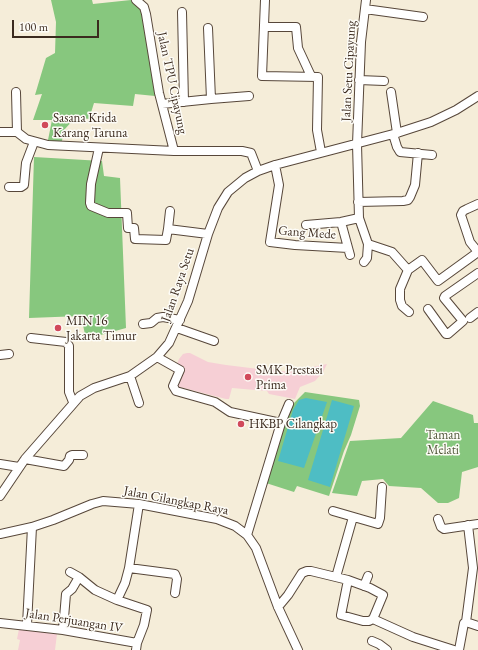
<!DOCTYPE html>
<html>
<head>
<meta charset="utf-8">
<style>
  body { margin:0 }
  #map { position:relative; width:478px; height:650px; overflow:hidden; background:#f5edd9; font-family:"EB Garamond",serif }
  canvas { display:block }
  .scale { position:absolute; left:12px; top:20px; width:87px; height:18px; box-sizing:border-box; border:2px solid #3b2a1e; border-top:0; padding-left:5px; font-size:12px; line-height:14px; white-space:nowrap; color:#3b2a1e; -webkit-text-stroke:3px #fdfcf7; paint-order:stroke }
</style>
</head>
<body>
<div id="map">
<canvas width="478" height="650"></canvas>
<div class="scale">100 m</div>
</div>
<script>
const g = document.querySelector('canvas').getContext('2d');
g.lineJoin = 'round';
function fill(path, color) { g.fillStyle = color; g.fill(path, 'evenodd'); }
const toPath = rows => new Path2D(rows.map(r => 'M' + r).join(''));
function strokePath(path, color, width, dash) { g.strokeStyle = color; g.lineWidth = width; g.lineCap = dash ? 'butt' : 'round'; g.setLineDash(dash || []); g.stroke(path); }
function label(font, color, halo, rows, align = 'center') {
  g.font = font + ' "EB Garamond",serif'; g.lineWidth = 3; g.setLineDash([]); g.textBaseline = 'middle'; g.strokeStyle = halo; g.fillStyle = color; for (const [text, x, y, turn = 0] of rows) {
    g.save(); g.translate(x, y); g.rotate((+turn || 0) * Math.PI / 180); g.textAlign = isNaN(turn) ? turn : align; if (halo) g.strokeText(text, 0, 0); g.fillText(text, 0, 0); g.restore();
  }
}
const built = toPath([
  [187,353,190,353,208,362,226,365,267,370,270,369,288,372,327,364,323,372,315,381,300,387,295,399,269,394,267,391,232,388,229,399,226,399,176,386,176,366,179,359,183,354],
  [19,629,57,634,55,650,18,650,20,640,17,639]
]);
const green = toPath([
  [51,0,92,0,93,4,131,0,137,5,141,9,155,96,135,94,133,106,94,103,89,119,76,117,64,130,61,146,47,145,52,120,33,120,42,94,35,95,46,58,55,53,56,22],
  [34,157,102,161,104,176,120,178,126,328,86,339,81,316,29,318],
  [305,392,359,400,360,406,351,435,344,451,329,496,297,486,294,492,266,483,282,432,294,403],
  [433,401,473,415,474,423,478,423,478,467,462,472,459,498,448,503,438,503,421,488,389,486,383,479,362,481,357,496,332,493,350,441,401,438]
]);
const water = toPath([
  [306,398,327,402,304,468,278,461,293,410,299,400],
  [332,400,354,406,330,487,308,480]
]);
const minor = toPath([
  [136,0,144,7,146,14,159,93,174,151,242,151,251,153,258,171],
  [265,0,262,76,318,77,317,130,321,152],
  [366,0,361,42,357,144,359,218,368,244,392,252,408,270,422,260,438,281,478,252],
  [365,9,423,17],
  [182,12,184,102],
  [264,27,296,27,298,48,311,76],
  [208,28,211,99,249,96],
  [359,80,384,81],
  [16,92,17,132],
  [391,92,397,133],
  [162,104,211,99],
  [0,132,17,132,26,139,48,145,174,151],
  [393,134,397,147,400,152,432,155],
  [99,148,91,184,90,203,91,206,108,213,127,213,128,228,134,228,135,239,166,240,168,229],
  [275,165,279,185,270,242,295,245,348,248],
  [9,187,21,187,24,185,26,163,34,142],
  [358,202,403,201,408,200,410,197,415,185,418,153],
  [478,204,467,209,463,211,461,215,470,242,478,252],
  [170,211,168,229,208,234],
  [341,222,350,255],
  [306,225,341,222,359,218],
  [364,262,367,258,368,244],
  [408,270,400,289,400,300,402,306,409,312],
  [428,309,446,334,448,334,463,321,444,298,445,296,478,273],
  [470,318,478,312],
  [143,324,151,323,157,318,163,317,180,320],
  [177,328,214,341],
  [31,338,66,342,69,346,69,392,73,402],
  [0,355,9,354],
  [157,357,180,370],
  [180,370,173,386,176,391,215,402,230,412,281,423],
  [130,376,139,403],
  [25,459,64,466,69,460,70,456,72,455,83,455],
  [0,464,19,467],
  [0,496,25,459,80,396,94,388,130,376,157,357,169,343,188,301,208,234,218,208,228,192,245,178,258,171,275,165,397,133,431,122,456,110,478,96],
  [333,511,378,524,380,518,382,487],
  [438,519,441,527,444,529,478,524],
  [0,534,32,527,53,520,92,504,103,501,139,504,217,519,235,526,247,535,256,548,278,607,298,650],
  [247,535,281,423,289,404],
  [129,568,175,574,177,579,175,593],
  [70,572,79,577,95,590,117,600,147,610,144,625,137,643],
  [336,577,353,517],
  [348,580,341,615,363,621,369,621,373,619],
  [364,586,368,576],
  [117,600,125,583,129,568,139,504],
  [278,607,288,595,302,573,307,571,311,571,348,580,370,588,383,595,373,619],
  [373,619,413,637,454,650],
  [466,622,478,626],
  [0,623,63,630,137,643,136,650],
  [27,625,32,527],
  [63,630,66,594,72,589,79,577],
  [372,641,379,644,387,650],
  [459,650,464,623,466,622,473,568,468,525]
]);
const markers = [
  [45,125,4,"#d1495b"],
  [58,328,4,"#d1495b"],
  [248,377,4,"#d1495b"],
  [241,424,4,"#d1495b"]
];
const streetNames = [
  ["Jalan Setu Cipayung",349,71,-87],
  ["Jalan TPU Cipayung",172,83,78],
  ["Gang Mede",307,233,4],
  ["Jalan Raya Setu",178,285,-71],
  ["Jalan Cilangkap Raya",176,501,11],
  ["Jalan Perjuangan IV",74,621,9]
];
const poiNames = [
  ["Sasana Krida",53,118],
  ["Karang Taruna",53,133],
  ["MIN 16",66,321],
  ["Jakarta Timur",66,336],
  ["SMK Prestasi",256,370],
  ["Prima",256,385],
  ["HKBP Cilangkap",249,424]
];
const parkNames = [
  ["Taman",443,435],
  ["Melati",443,450]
];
fill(built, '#f6cfd5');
fill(green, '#87c77e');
fill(water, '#4ebdc4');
strokePath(minor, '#57473a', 10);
strokePath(minor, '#fff', 8);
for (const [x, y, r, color] of markers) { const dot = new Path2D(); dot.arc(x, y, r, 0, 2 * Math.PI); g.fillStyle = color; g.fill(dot); strokePath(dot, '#fdfcf7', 1.5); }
label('13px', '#3b2a1e', '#fdfcf7', streetNames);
label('13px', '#3b2a1e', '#fdfcf7', poiNames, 'left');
label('13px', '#52593b', '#fdfcf7', parkNames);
</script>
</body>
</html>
